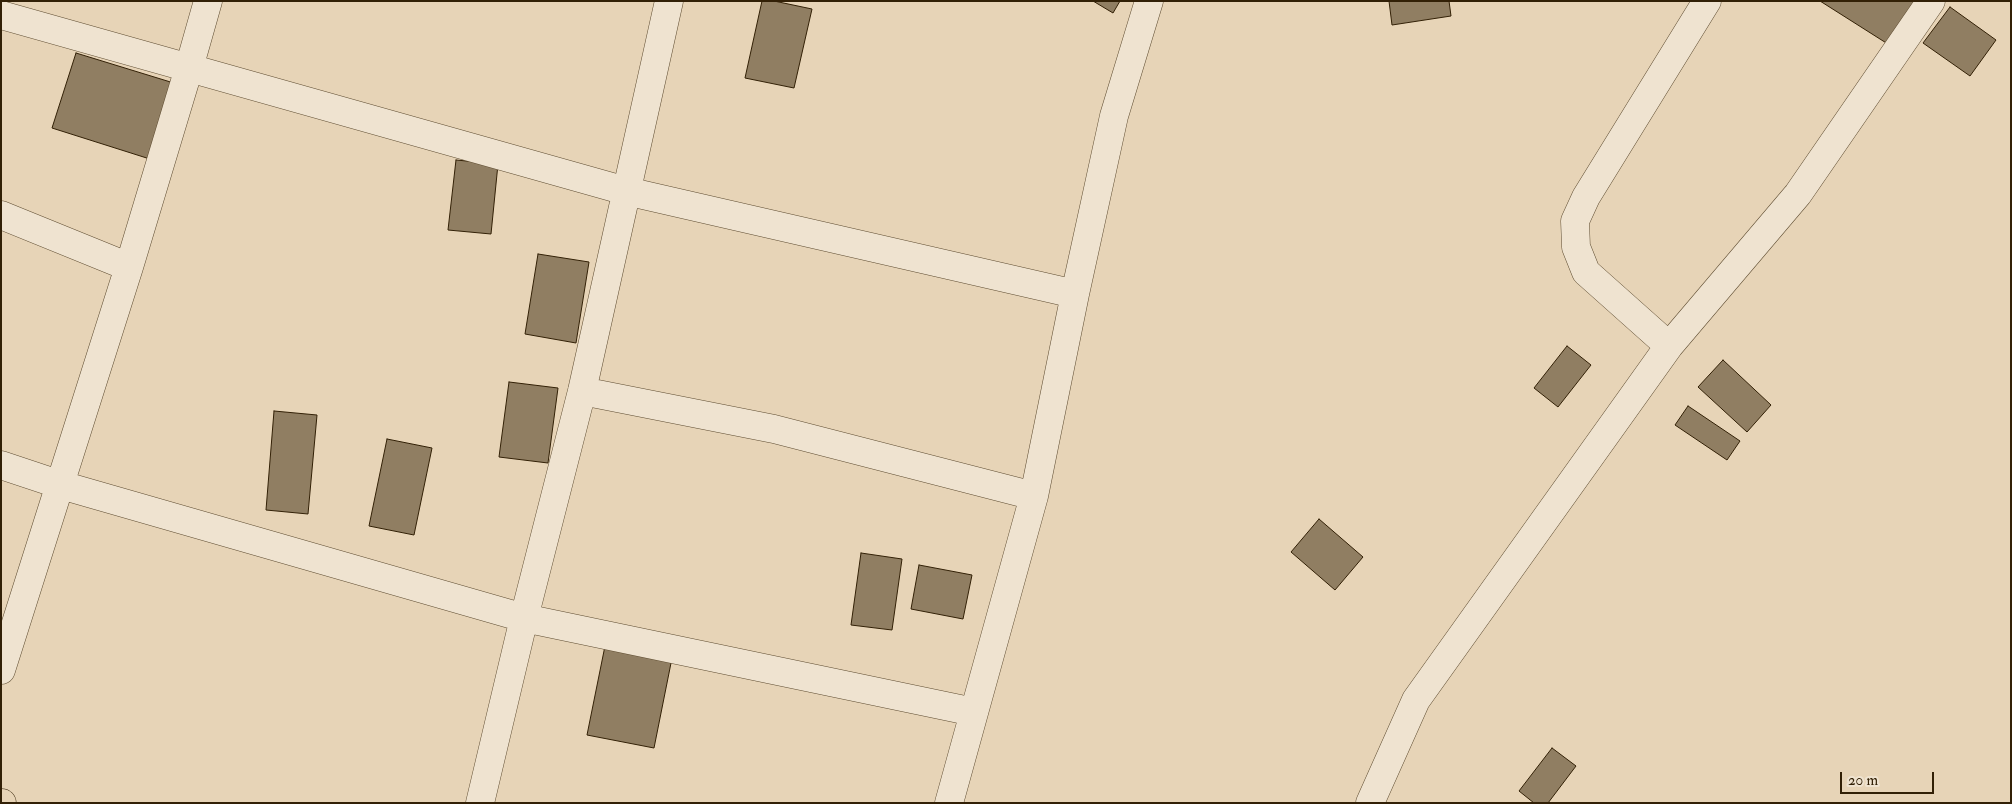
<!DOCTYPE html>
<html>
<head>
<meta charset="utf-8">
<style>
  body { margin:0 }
  #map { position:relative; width:2012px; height:804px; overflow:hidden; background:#e7d4b7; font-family:"IM FELL Double Pica",serif }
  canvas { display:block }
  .frame { position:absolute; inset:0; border:2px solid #322006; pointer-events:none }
  .scale { position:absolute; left:1840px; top:772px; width:94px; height:22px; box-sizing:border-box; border:2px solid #322006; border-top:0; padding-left:6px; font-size:15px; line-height:18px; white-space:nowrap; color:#322006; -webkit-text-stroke:4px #efe3d0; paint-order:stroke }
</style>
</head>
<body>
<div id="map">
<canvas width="2012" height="804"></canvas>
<div class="frame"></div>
<div class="scale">20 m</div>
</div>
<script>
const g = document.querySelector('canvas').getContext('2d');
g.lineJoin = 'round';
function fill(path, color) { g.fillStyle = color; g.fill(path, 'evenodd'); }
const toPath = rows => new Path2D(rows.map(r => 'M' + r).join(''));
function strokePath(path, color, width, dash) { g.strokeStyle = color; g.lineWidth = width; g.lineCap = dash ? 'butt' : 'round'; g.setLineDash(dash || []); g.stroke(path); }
const building = toPath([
  [762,1,774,1,812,9,794,88,745,78,762,1],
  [1093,1,1120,1,1113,13,1093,1],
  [1389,1,1449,1,1451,16,1392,25,1389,1],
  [1820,1,1919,1,1891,46,1820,1],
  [1950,7,1996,40,1970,76,1923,43,1950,7],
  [76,53,177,84,153,160,52,128,76,53],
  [456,160,498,164,491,234,448,230,456,160],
  [538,254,589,262,576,343,525,334,538,254],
  [1567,346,1591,365,1558,407,1534,388,1567,346],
  [1723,360,1771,405,1747,432,1698,387,1723,360],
  [509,382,558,388,548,463,499,457,509,382],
  [1688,406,1740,441,1727,460,1675,425,1688,406],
  [274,411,317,415,308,514,266,510,274,411],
  [387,439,432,448,414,535,369,526,387,439],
  [1319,519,1363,557,1335,590,1291,552,1319,519],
  [861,553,902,559,892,630,851,625,861,553],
  [919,565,972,575,963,619,911,609,919,565],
  [605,646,672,658,654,748,587,735,605,646],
  [1552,748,1576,766,1548,803,1534,803,1519,791,1552,748]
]);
const minor = toPath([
  [1,15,626,191,1075,294],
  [1,215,129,267],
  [1669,346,1586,272,1576,247,1575,221,1586,197,1707,1],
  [582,391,774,429,1034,496],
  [1,465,61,485,524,618,974,712],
  [1,670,129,267,189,68,208,1],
  [480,803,524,618,582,391,669,1],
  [949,803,1034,496,1075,294,1114,116,1149,1],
  [1370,803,1416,700,1669,346,1798,194,1931,1]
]);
const primary = toPath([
  [1,803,2,803]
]);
fill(building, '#907e62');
strokePath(building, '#322006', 1);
strokePath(minor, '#5f4d32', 29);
strokePath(primary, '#322006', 29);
strokePath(minor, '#efe3d0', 28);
strokePath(primary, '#e7d4b7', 28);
</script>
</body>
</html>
